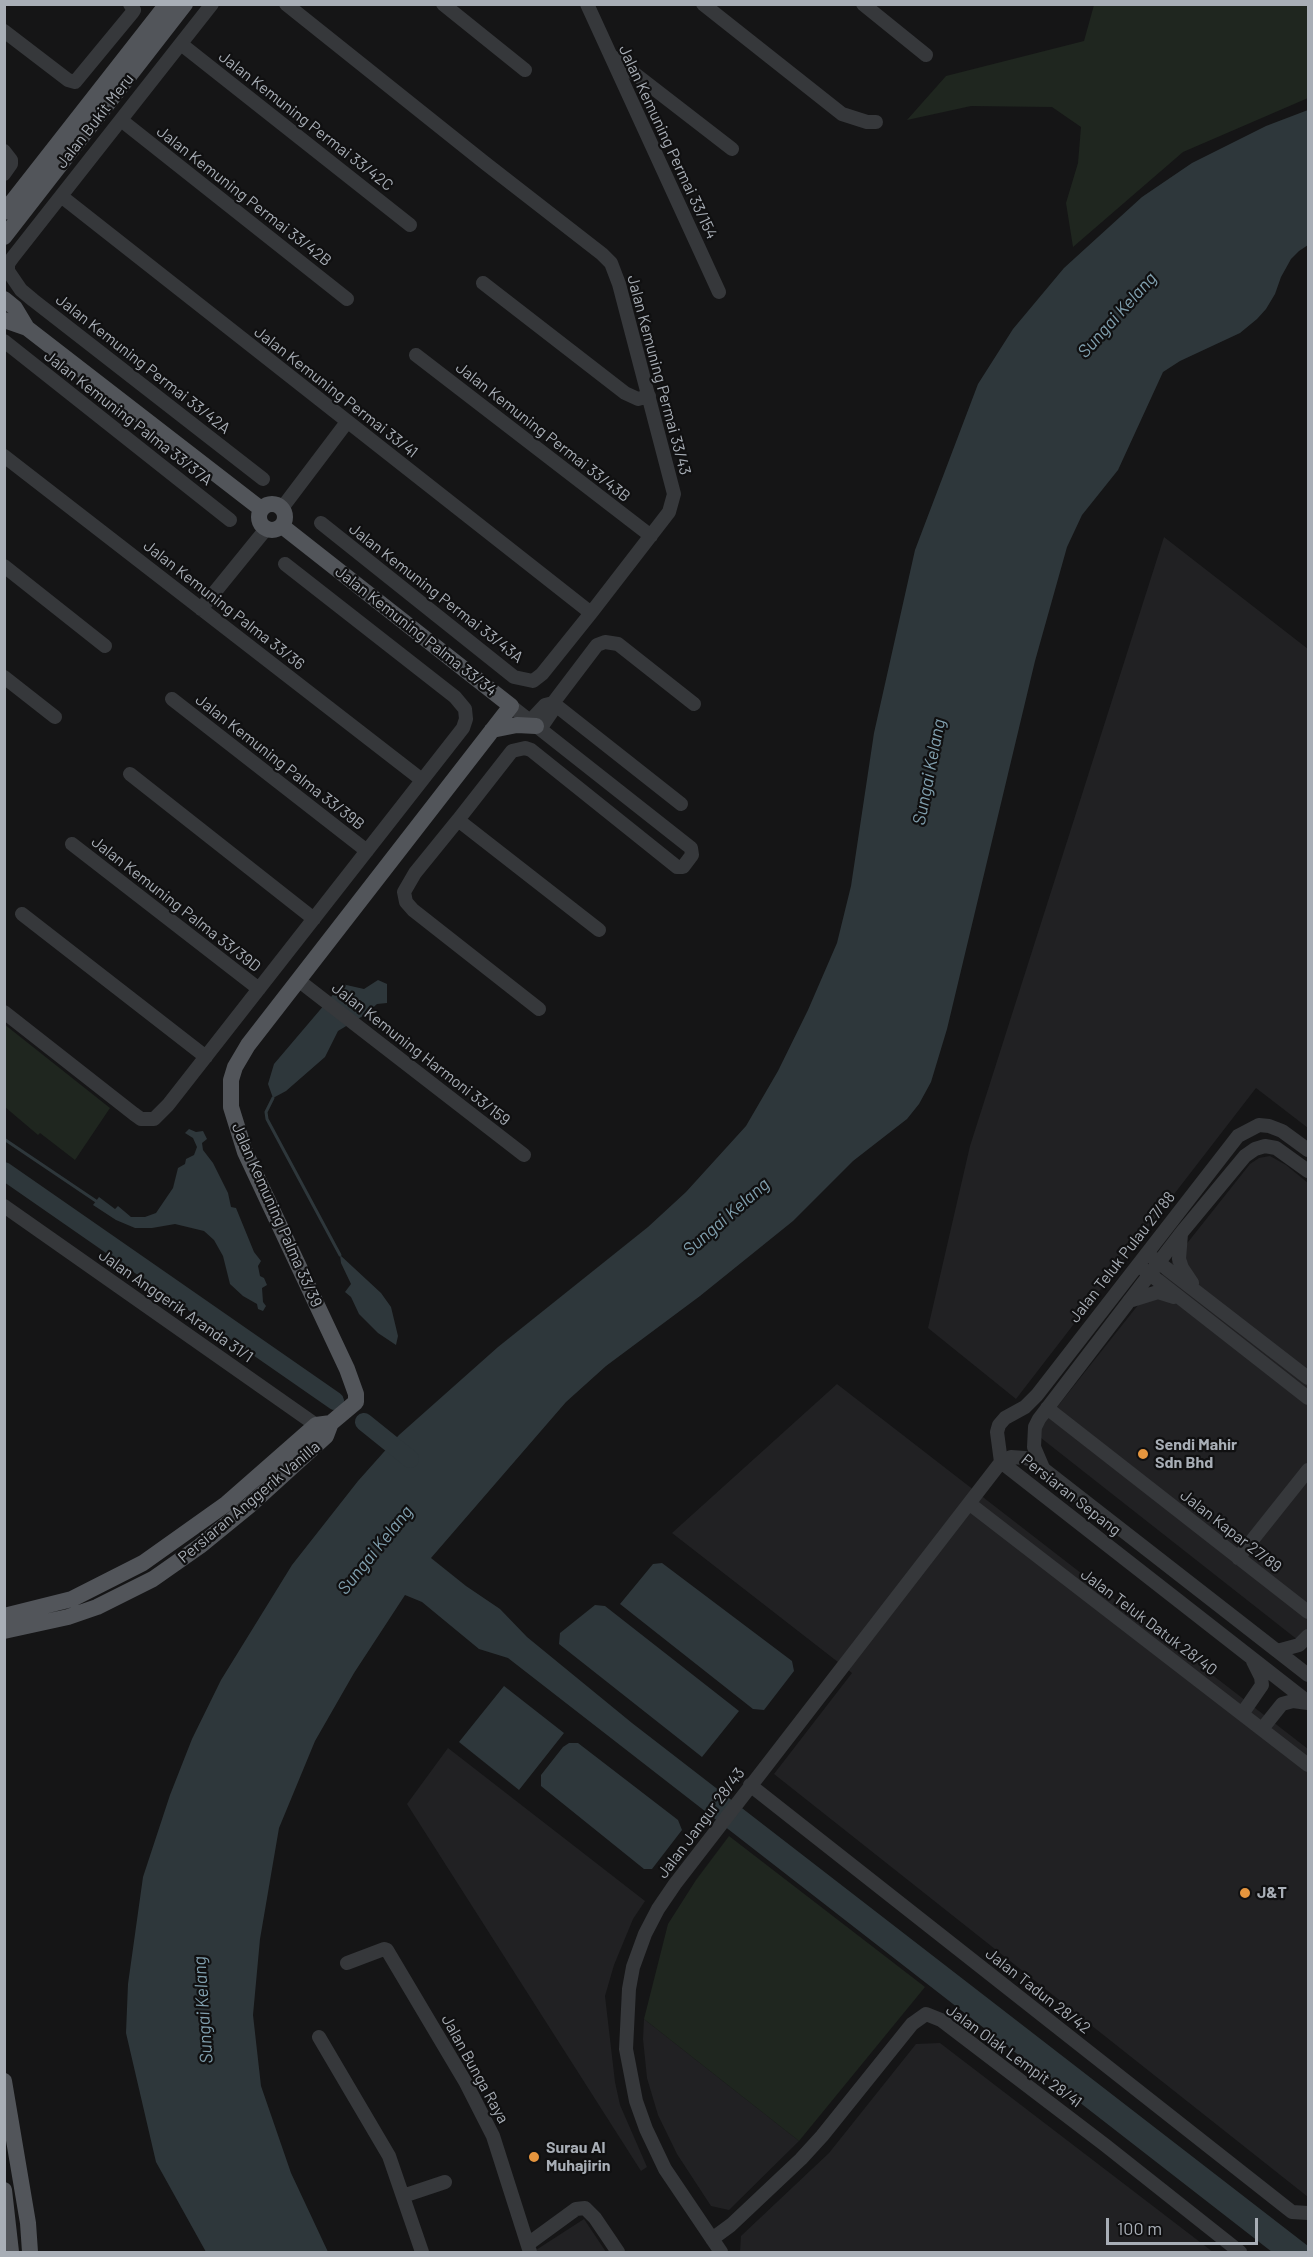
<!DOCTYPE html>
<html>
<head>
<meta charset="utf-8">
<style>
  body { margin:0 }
  #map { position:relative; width:1313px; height:2257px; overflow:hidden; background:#151516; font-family:Barlow,sans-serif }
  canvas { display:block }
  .frame { position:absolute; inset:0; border:6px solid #a8aeb6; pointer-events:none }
  .scale { position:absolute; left:1106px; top:2218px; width:152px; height:27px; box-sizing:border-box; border:3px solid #a8aeb6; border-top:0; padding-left:8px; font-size:18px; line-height:21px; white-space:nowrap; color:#a8aeb6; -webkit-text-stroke:4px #101011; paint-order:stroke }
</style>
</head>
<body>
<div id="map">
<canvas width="1313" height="2257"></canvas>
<div class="frame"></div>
<div class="scale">100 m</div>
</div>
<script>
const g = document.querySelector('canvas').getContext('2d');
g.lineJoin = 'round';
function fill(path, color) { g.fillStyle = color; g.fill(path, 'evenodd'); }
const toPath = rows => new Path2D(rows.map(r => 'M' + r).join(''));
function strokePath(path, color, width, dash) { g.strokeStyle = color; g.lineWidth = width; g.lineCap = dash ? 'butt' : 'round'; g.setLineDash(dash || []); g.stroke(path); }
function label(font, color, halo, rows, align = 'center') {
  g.font = font + ' Barlow,sans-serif'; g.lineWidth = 4.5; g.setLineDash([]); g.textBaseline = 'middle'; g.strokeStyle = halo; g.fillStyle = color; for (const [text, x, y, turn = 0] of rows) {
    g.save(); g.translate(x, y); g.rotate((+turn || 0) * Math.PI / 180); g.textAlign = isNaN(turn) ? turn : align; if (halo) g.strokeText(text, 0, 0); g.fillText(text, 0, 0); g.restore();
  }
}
const built = toPath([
  [1164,537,1308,649,1308,1128,1256,1088,1016,1399,928,1328,970,1146],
  [1270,1156,1286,1165,1308,1183,1308,1648,1041,1438,1042,1426,1250,1164,1259,1158],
  [837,1384,1308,1749,1308,2197,774,1774,852,1673,672,1533],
  [448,1748,645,1901,633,1919,614,1965,605,1996,615,2082,620,2105,647,2167,641,2171,407,1804],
  [644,2019,799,2141,729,2210,711,2206,677,2154,658,2115,647,2078,643,2039],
  [940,2043,1213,2252,740,2252,741,2236,829,2153,916,2044],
  [584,2219,606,2252,537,2252,536,2250]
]);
const green = toPath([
  [1094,5,1308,5,1308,98,1183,152,1073,247,1066,203,1078,163,1081,127,1052,107,971,106,907,120,946,76,1084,41],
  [4,1024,110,1108,75,1160,40,1133,38,1135,5,1107],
  [729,1836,925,1987,799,2141,644,2019,668,1924,696,1880]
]);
const water = toPath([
  [1308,110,1308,245,1299,251,1291,259,1281,277,1275,294,1266,309,1257,319,1240,333,1180,361,1163,372,1118,470,1082,515,1067,547,1035,661,947,1029,931,1082,919,1104,907,1119,853,1161,793,1221,700,1296,606,1366,566,1402,431,1558,466,1586,500,1609,527,1637,632,1723,1308,2246,1308,2252,1272,2252,508,1658,479,1649,422,1602,405,1595,354,1673,315,1741,279,1828,260,1939,253,2015,261,2086,291,2173,328,2252,206,2252,156,2162,126,2033,128,1984,143,1877,170,1795,192,1739,221,1680,292,1565,358,1481,399,1435,498,1347,648,1227,686,1192,746,1126,778,1071,808,1010,837,943,851,886,874,733,915,550,978,384,1013,329,1064,268,1142,197,1192,163,1266,126],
  [378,980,387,984,387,1003,377,1004,366,1014,338,1031,325,1057,286,1091,273,1098,268,1084,274,1064,342,984,364,989],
  [189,1129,196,1132,203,1131,207,1139,202,1143,203,1150,213,1163,228,1193,231,1207,236,1208,254,1252,261,1261,258,1266,260,1276,264,1278,267,1285,262,1288,263,1302,266,1306,263,1311,258,1309,257,1304,243,1296,230,1284,223,1256,214,1240,204,1231,175,1224,152,1228,135,1228,116,1220,93,1205,99,1197,115,1209,118,1206,131,1217,145,1217,156,1213,173,1188,178,1168,185,1164,186,1159,194,1155,197,1147,193,1138,185,1133],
  [340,1255,381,1293,391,1307,398,1336,396,1345,378,1333,359,1314,351,1297,345,1292,351,1284,341,1263],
  [662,1563,792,1661,794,1671,764,1710,753,1709,620,1604,653,1564],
  [595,1605,605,1606,739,1711,702,1757,559,1644,560,1633],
  [504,1686,564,1733,519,1790,459,1742],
  [569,1743,578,1743,678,1820,682,1830,652,1869,644,1869,541,1786,541,1775,563,1747]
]);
const stream = toPath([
  [273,1098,266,1112,267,1119,340,1255],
  [4,1139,96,1201]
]);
const river = toPath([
  [4,1171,335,1401],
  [364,1422,410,1459]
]);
const minor = toPath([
  [212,4,13,257,8,264,8,271,21,290,33,300,263,479],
  [286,4,485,163,602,254,611,263,619,284,674,494,669,512,591,613,542,674,533,681,514,677,321,523],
  [443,4,525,70],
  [587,4,719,292],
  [703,4,842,114,867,122,876,122],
  [863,4,926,55],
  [4,31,68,80,75,82,132,13,134,10,130,4],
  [181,44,410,225],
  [613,57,732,149],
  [121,120,347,299],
  [4,151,11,160,11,164,4,174],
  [61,196,591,613],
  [483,283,625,393,638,399,649,396],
  [4,341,230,520],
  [416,355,651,536],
  [4,456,422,780],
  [282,508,347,422],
  [4,566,105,646],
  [201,609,266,529],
  [4,677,55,717],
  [172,699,367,851],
  [553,703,681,804],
  [530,721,545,705,553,703],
  [540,729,553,710,553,703,597,645,605,642,618,644,694,704],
  [130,774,314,919],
  [458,820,512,751,525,748,531,750,677,867,683,867,692,855,691,848,511,706],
  [72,844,259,989],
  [22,914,206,1057],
  [298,980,524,1155],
  [539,1009,413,910,406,902,404,892,415,873,458,820,599,930],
  [4,1012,134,1114,141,1119,154,1119,168,1105,463,728,466,719,465,709,455,697,285,564],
  [4,1206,316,1425,323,1433],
  [1181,1234,1179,1259,1182,1268,1192,1283],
  [1153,1258,1308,1378],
  [1142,1268,1308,1398],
  [1129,1301,1158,1292,1174,1297],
  [1047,1408,1308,1612],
  [1001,1462,997,1432,999,1425,1005,1418,1025,1407,1037,1395,1238,1136,1259,1125,1269,1126,1282,1131,1308,1150],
  [1001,1462,1308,1702],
  [1043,1468,1034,1447,1035,1427,1039,1419,1182,1232,1245,1156,1255,1149,1265,1146,1276,1148,1308,1171],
  [970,1504,1308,1765],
  [1238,1558,1308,1470],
  [1277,1651,1299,1645,1308,1636],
  [1242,1714,1262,1685,1261,1677,1253,1661],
  [1262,1729,1282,1704,1293,1701,1308,1703],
  [750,1785,1292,2212,1308,2213],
  [347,1963,384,1949,387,1950,466,2083,493,2136,530,2252],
  [319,2037,389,2156,422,2252],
  [403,2196,445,2182],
  [712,2239,731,2225,801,2159,822,2136,912,2024,926,2014,941,2020,1105,2145,1240,2252],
  [528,2244,576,2209,585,2208,595,2218,618,2252],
  [721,2252,665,2169,646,2129,636,2101,626,2049,629,1989,633,1967,645,1934,658,1909,675,1884,1001,1462,1011,1457,1025,1458,1032,1460,1308,1675]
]);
const major = toPath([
  [4,212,167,4],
  [4,237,185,4],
  [4,299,15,308,27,328],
  [4,320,27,328,261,509],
  '259 517a13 13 0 1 1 26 0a13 13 0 1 1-26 0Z',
  [492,730,517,725,536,726],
  [4,1616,72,1599,143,1563,226,1504,316,1425,331,1423,356,1402,356,1394,347,1369,245,1152,231,1107,231,1080,235,1067,248,1045,511,706,282,526],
  [4,1631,68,1617,97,1607,153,1579,200,1546,249,1506,326,1436,331,1423],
  [4,2081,28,2223,30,2252],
  [4,2190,11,2252]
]);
const markers = [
  [1143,1454,6,"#e5953e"],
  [1245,1893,6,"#e5953e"],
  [534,2157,6,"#e5953e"]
];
const streetNames = [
  ["Jalan Bukit Meru",95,121,-52],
  ["Jalan Kemuning Permai 33/42C",306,121,38],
  ["Jalan Kemuning Permai 33/154",668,142,65],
  ["Jalan Kemuning Permai 33/42B",244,196,38],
  ["Jalan Kemuning Permai 33/42A",143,364,38],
  ["Jalan Kemuning Permai 33/43",659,375,75],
  ["Jalan Kemuning Permai 33/41",336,392,38],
  ["Jalan Kemuning Palma 33/37A",128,418,38],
  ["Jalan Kemuning Permai 33/43B",543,432,38],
  ["Jalan Kemuning Permai 33/43A",436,593,38],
  ["Jalan Kemuning Palma 33/36",224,605,38],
  ["Jalan Kemuning Palma 33/34",416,631,38],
  ["Jalan Kemuning Palma 33/39B",280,762,38],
  ["Jalan Kemuning Palma 33/39D",176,904,38],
  ["Jalan Kemuning Harmoni 33/159",421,1054,38],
  ["Jalan Kemuning Palma 33/39",277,1215,66],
  ["Jalan Teluk Pulau 27/88",1122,1257,-52],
  ["Jalan Anggerik Aranda 31/1",176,1306,35],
  ["Persiaran Sepang",1071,1495,38],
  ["Persiaran Anggerik Vanilla",249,1502,-40],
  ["Jalan Kapar 27/89",1231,1531,38],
  ["Jalan Teluk Datuk 28/40",1149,1622,37],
  ["Jalan Jangur 28/43",701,1823,-53],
  ["Jalan Tadun 28/42",1038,1991,38],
  ["Jalan Olak Lempit 28/41",1014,2056,36],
  ["Jalan Bunga Raya",475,2069,61]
];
const poiNames = [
  ["Sendi Mahir",1155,1445],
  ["Sdn Bhd",1155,1463],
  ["J&T",1257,1893],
  ["Surau Al",546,2148],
  ["Muhajirin",546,2166]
];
const waterNames = [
  ["Sungai Kelang",1117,315,-48],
  ["Sungai Kelang",929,772,-79],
  ["Sungai Kelang",726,1217,-41],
  ["Sungai Kelang",375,1550,-51],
  ["Sungai Kelang",203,2010,-94]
];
fill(built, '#212123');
fill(green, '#1f261f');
fill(water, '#2e373b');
strokePath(stream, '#2e373b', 3);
strokePath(river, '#2e373b', 18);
strokePath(minor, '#36383b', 14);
strokePath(major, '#52555a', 16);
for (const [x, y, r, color] of markers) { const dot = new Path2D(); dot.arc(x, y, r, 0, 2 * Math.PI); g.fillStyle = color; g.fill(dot); strokePath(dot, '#101011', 2); }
label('16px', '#a8aeb6', '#101011', streetNames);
label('bold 16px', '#a8aeb6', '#101011', poiNames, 'left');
label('italic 18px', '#81a0af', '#101011', waterNames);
</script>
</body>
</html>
